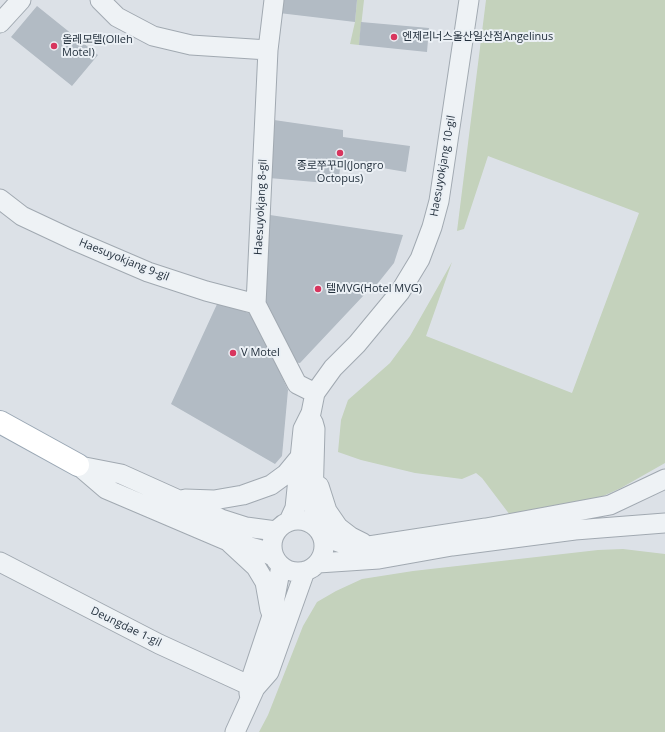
<!DOCTYPE html>
<html>
<head>
<meta charset="utf-8">
<style>
  body { margin:0 }
  canvas { display:block; background:#dce1e7 }
</style>
</head>
<body>
<canvas width="665" height="732"></canvas>
<script>
const g = document.querySelector('canvas').getContext('2d');
g.lineJoin = 'round';
function fill(path, color) { g.fillStyle = color; g.fill(path, 'evenodd'); }
const toPath = rows => new Path2D(rows.map(r => 'M' + r).join(''));
function strokePath(path, color, width, dash) { g.strokeStyle = color; g.lineWidth = width; g.lineCap = dash ? 'butt' : 'round'; g.setLineDash(dash || []); g.stroke(path); }
function label(font, color, halo, rows, align = 'center') {
  g.font = font + ' "Open Sans","Noto Sans KR",sans-serif'; g.lineWidth = 4; g.setLineDash([]); g.textBaseline = 'middle'; g.strokeStyle = halo; g.fillStyle = color; for (const [text, x, y, turn = 0] of rows) {
    g.save(); g.translate(x, y); g.rotate((+turn || 0) * Math.PI / 180); g.textAlign = isNaN(turn) ? turn : align; if (halo) g.strokeText(text, 0, 0); g.fillText(text, 0, 0); g.restore();
  }
}
const green = toPath([
  [357,0,364,0,359,45,350,44,355,22],
  [486,0,665,0,665,463,621,488,570,511,513,519,482,478,476,473,462,479,415,473,361,460,338,452,341,420,348,400,390,363,410,336,452,262,426,336,572,393,639,213,488,156,464,229,457,231],
  [623,549,665,554,665,732,259,732,268,715,303,626,317,602,336,591,362,579,413,571,598,550]
]);
const building = toPath([
  [280,0,357,0,355,22,279,13],
  [37,6,98,55,72,86,11,37],
  [361,22,429,28,427,52,359,45],
  [274,120,343,130,343,137,410,146,406,172,341,161,338,184,269,178],
  [270,215,403,235,394,263,378,283,364,295,300,363,292,362,264,301],
  [218,302,254,315,288,390,282,456,275,464,171,404]
]);
const minor = toPath([
  [100,0,117,17,153,36,191,45,268,50],
  [274,0,268,50,256,304,297,384,315,393],
  [0,23,21,0],
  [0,199,22,216,71,239,148,272,206,291,256,304],
  [313,422,315,429,313,501,315,526],
  [78,465,106,489,228,541,261,550,274,557],
  [80,466,121,474,221,519,246,527,276,531],
  [319,486,327,511,338,527,351,537,363,543],
  [185,499,214,500,243,495,271,485,286,474,300,457],
  '272 546a26 26 0 1 1 52 0a26 26 0 1 1-52 0Z',
  [289,521,295,508,303,429,311,413,315,393,333,368,357,344,400,292,420,259,432,227,439,201,469,0],
  [322,536,344,544,369,546,486,528,610,505,665,479],
  [230,543,256,567,265,582,270,610],
  [0,562,159,644,255,688],
  [318,563,379,559,452,546,575,530,665,523],
  [249,694,249,685,271,619,281,566],
  [235,732,255,688,269,672,305,571]
]);
const major = toPath([
  [0,422,78,465]
]);
const markers = [
  [394,37,4,"#d8355e"],
  [54,46,4,"#d8355e"],
  [340,153,4,"#d8355e"],
  [318,289,4,"#d8355e"],
  [233,353,4,"#d8355e"]
];
const poiNames = [
  ["엔제리너스울산일산점Angelinus",402,37],
  ["올레모텔(Olleh",62,40],
  ["Motel)",62,53],
  ["종로쭈꾸미(Jongro",340,166,"center"],
  ["Octopus)",340,179,"center"],
  ["텔MVG(Hotel MVG)",326,289],
  ["V Motel",241,353]
];
const streetNames = [
  ["Haesuyokjang 10-gil",443,166,-80],
  ["Haesuyokjang 8-gil",261,207,-87],
  ["Haesuyokjang 9-gil",124,260,22],
  ["Deungdae 1-gil",126,627,26]
];
fill(green, '#c4d2bc');
fill(building, '#b2bbc4');
strokePath(minor, '#a1a9b1', 21);
strokePath(major, '#9aa7b4', 24);
strokePath(minor, '#eef2f5', 19);
strokePath(major, '#fff', 22);
for (const [x, y, r, color] of markers) { const dot = new Path2D(); dot.arc(x, y, r, 0, 2 * Math.PI); g.fillStyle = color; g.fill(dot); strokePath(dot, '#ebf0f5', 1.5); }
label('11px', '#24313e', '#ebf0f5', poiNames, 'left');
label('11px', '#24313e', '#ebf0f5', streetNames);
</script>
</body>
</html>
